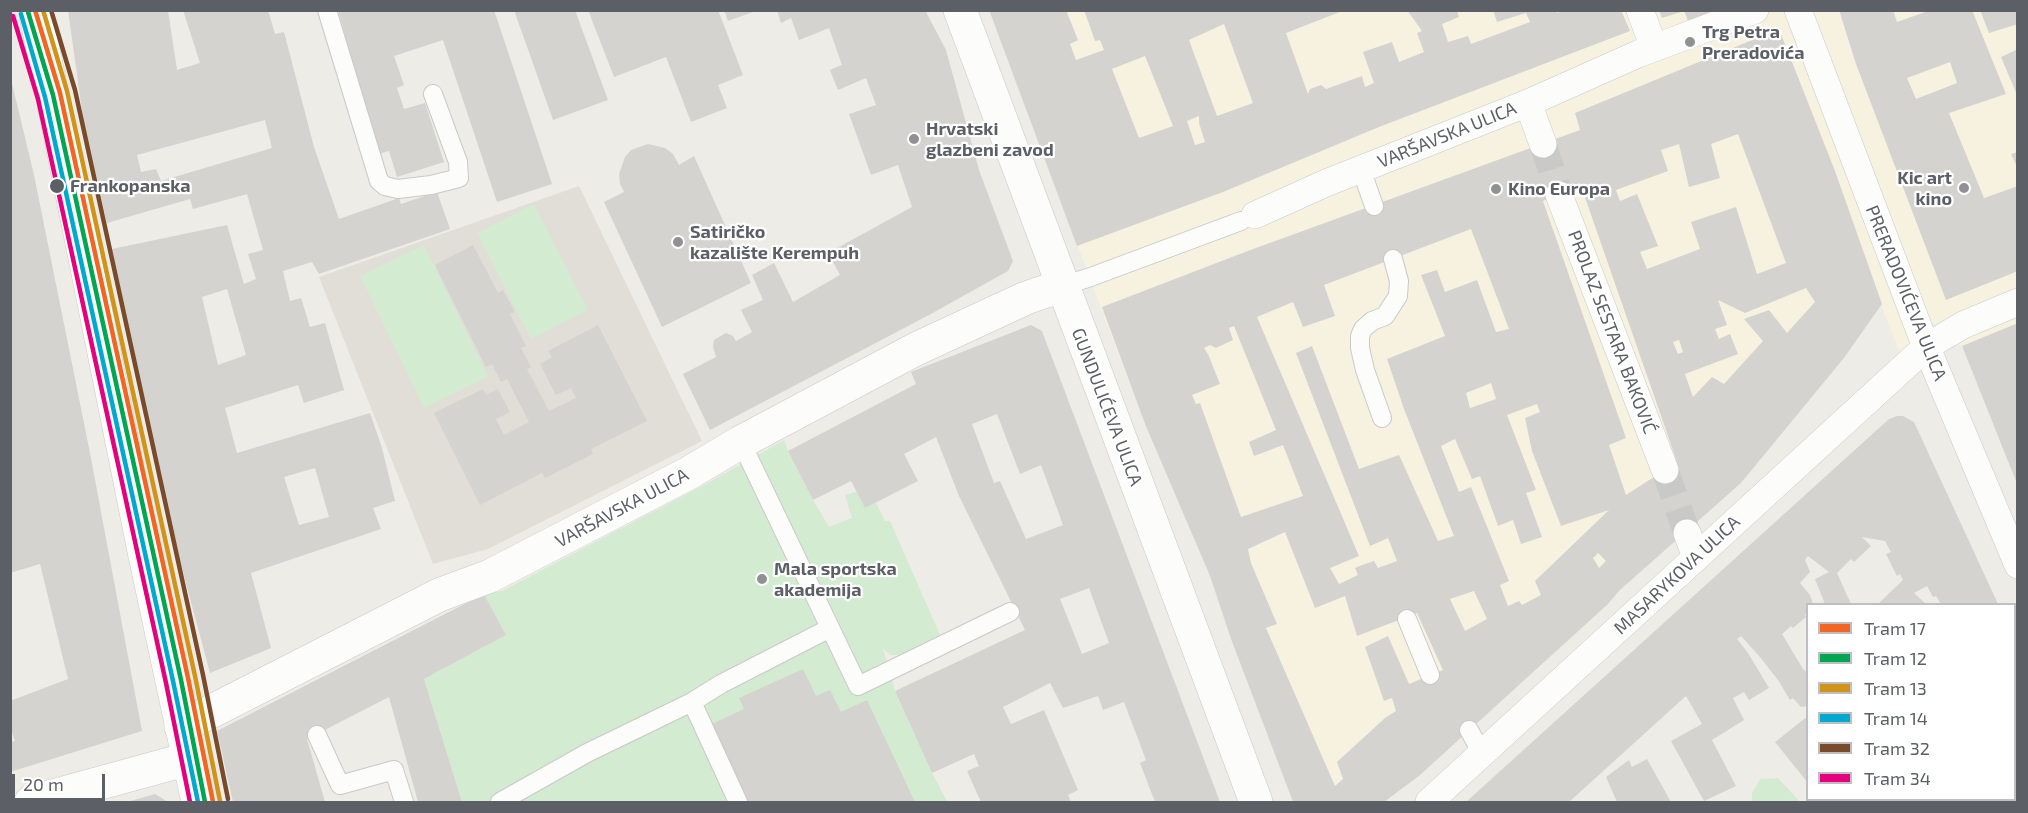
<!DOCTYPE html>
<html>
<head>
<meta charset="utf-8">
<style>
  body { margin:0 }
  #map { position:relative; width:2028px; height:813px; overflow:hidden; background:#edece7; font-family:"Exo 2",sans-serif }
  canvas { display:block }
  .frame { position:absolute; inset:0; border:12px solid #5c6066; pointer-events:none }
  .legend { position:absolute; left:1806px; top:603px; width:210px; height:198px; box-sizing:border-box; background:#fff; border:2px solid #bebfc2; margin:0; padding:8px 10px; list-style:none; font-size:18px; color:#5c6066 }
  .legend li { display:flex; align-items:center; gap:12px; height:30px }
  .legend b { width:30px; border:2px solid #bebfc2 }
  .scale { position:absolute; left:12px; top:774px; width:93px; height:27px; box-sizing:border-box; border:3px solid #5c6066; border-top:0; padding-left:8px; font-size:18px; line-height:21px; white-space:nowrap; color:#5c6066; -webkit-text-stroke:4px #fff; paint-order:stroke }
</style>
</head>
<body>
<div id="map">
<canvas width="2028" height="813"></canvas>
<div class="frame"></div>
<ul class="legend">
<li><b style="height:8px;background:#f26522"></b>Tram 17</li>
<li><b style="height:8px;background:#00a651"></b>Tram 12</li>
<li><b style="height:8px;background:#d0941a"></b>Tram 13</li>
<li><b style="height:8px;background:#00a9ce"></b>Tram 14</li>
<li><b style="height:8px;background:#7a4b2a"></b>Tram 32</li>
<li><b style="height:8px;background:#e5007d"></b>Tram 34</li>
</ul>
<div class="scale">20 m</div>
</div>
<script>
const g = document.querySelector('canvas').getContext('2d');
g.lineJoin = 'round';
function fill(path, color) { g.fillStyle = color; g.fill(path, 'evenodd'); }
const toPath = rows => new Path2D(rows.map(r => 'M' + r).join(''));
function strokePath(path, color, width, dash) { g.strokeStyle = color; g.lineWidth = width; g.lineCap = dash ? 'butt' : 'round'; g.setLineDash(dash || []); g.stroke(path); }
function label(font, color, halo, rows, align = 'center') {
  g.font = font + ' "Exo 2",sans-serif'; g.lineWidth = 4.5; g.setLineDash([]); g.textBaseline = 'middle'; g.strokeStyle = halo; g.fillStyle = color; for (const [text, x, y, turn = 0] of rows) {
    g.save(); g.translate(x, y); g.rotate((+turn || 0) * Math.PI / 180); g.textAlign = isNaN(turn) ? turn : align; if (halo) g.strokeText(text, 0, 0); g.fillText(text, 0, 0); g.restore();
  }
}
const commercial = toPath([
  [989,11,2017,11,2017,485,1962,346,1941,337,1934,322,1900,353,1881,305,1844,358,1741,483,1620,590,1608,604,1419,776,1384,802,1293,802,1231,639,1210,576,1145,424]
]);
const education = toPath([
  [579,186,702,441,488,549,433,564,319,277]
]);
const green = toPath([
  [534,204,588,310,531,339,477,233],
  [424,245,488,377,424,408,360,276],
  [784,440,788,451,813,500,829,527,852,518,845,495,857,492,865,508,876,503,885,521,890,521,940,635,901,655,891,655,883,649,895,691,932,773,947,801,944,802,462,802,424,679,506,635,484,594,502,591,706,484],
  [1778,778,1800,802,1752,802,1752,793,1760,779]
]);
const building = toPath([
  [68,10,168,10,177,70,200,63,183,10,268,10,275,34,284,32,314,147,339,219,399,198,401,204,437,192,450,229,319,274,312,262,283,271,290,301,301,298,310,327,325,323,344,390,304,403,298,385,225,408,237,453,370,413,382,448,395,501,373,508,381,529,251,573,271,648,210,673,180,561,139,387,112,249,227,225,244,284,256,279,248,254,263,250,247,194,193,209,190,199,107,223,84,125],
  [265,120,272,148,161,181,156,169,141,172,137,155],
  [227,289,246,355,218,365,202,297],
  [315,468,329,517,299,525,284,477],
  [338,10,494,10,552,184,497,202,443,40,394,56,404,85,397,88,404,109,425,103,444,162,397,177,389,151,378,154],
  [514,10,575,10,608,100,553,120],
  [588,10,718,10,743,75,718,85,727,108,691,122,666,57,614,77],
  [724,10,756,10,756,11,728,21],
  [777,10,925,10,946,50,979,170,1013,261,1008,271,929,315,710,430,683,374,716,357,713,347,714,340,726,333,733,336,736,341,752,332,741,310,763,300,752,275,774,263,793,302,840,275,828,253,912,207,898,165,871,175,849,114,876,105,866,78,838,90,830,70,842,65,829,28,799,40,791,18,781,23],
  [989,10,1066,10,1078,40,1070,44,1076,60,1104,50,1100,40,1095,41,1084,10,1345,10,1286,33,1308,94,1310,89,1321,85,1326,89,1362,76,1365,87,1374,83,1363,52,1392,42,1399,62,1424,52,1417,33,1422,31,1407,10,1457,10,1459,17,1442,24,1448,42,1468,36,1471,44,1530,22,1526,13,1497,22,1493,10,1556,10,1557,13,1564,10,1621,10,1630,31,1379,127,1223,192,1077,246],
  [1224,24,1253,103,1217,116,1189,40],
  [1145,56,1173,126,1139,138,1112,69],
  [1199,116,1199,123,1205,142,1195,145,1187,121],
  [1659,10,1684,10,1684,11,1662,18],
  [1684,10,1707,10,1708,14,1688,21],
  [1839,10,1893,10,1897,22,1931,10,1972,10,2006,94,1949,113,1984,198,2018,186,2018,271,1946,300,1856,64],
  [1950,62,1957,83,1916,99,1907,78],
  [1980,10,2018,10,2018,24,1989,33],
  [1779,29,1835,171,1882,304,1844,358,1741,483,1620,590,1608,604,1419,776,1384,802,1293,802,1231,639,1210,576,1145,424,1102,307,1245,252,1580,130,1575,113],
  [1738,134,1786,263,1757,274,1736,207,1691,222,1700,249,1647,269,1640,252,1658,246,1637,194,1620,201,1616,190,1668,171,1661,150,1679,144,1689,187,1720,178,1711,144],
  [1580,183,1676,459,1665,470,1626,495,1609,445,1626,438,1543,201],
  [1471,229,1509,329,1496,332,1477,280,1445,292,1437,270,1421,275,1445,336,1387,359,1404,409,1454,536,1438,541,1399,455,1359,469,1312,346,1296,353,1370,546,1388,538,1397,561,1378,568,1374,561,1362,565,1355,568,1358,575,1339,584,1330,568,1359,556,1257,317,1293,302,1303,327,1335,316,1324,285],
  [1806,288,1815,302,1787,333,1769,310,1744,319,1763,341,1724,384,1712,377,1693,397,1685,374,1738,354,1730,334,1719,339,1715,329,1727,325,1718,300,1745,313],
  [1234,326,1276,430,1249,442,1254,456,1283,445,1303,496,1241,517,1200,403,1196,404,1192,395,1220,384,1208,354,1204,348,1210,345,1216,348,1233,340,1229,328],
  [1679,340,1683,352,1678,354,1673,342],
  [1491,383,1496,399,1470,408,1466,393],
  [1537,404,1540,412,1525,418,1532,451,1561,526,1609,510,1535,581,1541,595,1522,605,1519,601,1508,606,1500,585,1509,581,1471,487,1459,492,1441,446,1455,439,1472,479,1480,476,1498,526,1513,520,1521,544,1542,537,1526,493,1536,490,1507,415],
  [1285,532,1315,608,1345,596,1357,636,1417,613,1443,670,1409,684,1388,636,1365,647,1384,701,1392,698,1396,711,1385,718,1337,762,1343,779,1335,786,1266,628,1277,624,1251,563,1248,549],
  [1598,553,1606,561,1599,568,1593,558],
  [1474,591,1487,619,1465,631,1450,599],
  [2018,49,2018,95,2017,95,2001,57],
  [10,75,34,175,90,453,142,731,10,772,10,742,15,741,10,727,10,701,68,679,40,564,10,573],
  [648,144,665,148,673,154,679,165,694,156,751,283,662,327,604,202,624,192,620,184,619,174,625,157,631,150],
  [2018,152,2018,169,2011,154],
  [473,245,498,293,503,290,515,312,510,314,526,346,521,348,531,367,527,369,549,411,576,398,571,388,556,395,540,364,552,357,548,351,598,325,647,421,591,449,593,454,545,478,542,473,480,505,434,413,483,389,486,395,498,389,510,412,496,419,504,435,529,422,507,379,501,382,492,364,486,367,435,265],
  [2018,323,2018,484,2017,484,1962,346],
  [1031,325,1042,331,1220,802,1155,802,1140,763,1146,760,1124,702,1103,710,1098,696,1063,708,1050,683,1003,707,1011,724,1044,710,1078,790,1068,795,1071,802,981,802,967,771,979,766,974,754,932,773,895,691,1025,630,959,496,936,437,904,454,918,481,865,508,851,481,813,500,788,451,916,384,911,372],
  [997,414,1020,474,1041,465,1063,525,1026,539,1000,481,994,483,972,424],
  [1089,588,1109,643,1082,654,1060,599],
  [1897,416,1903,416,1914,422,1998,604,1941,604,1936,596,1933,597,1927,586,1914,593,1926,604,1878,604,1903,580,1900,574,1897,576,1886,554,1891,552,1885,541,1862,537,1871,546,1854,562,1851,559,1837,573,1851,604,1825,604,1815,579,1829,572,1808,556,1805,560,1810,572,1800,583,1810,595,1813,604,1808,604,1808,612,1805,615,1806,617,1793,628,1791,626,1782,634,1803,669,1808,673,1808,706,1801,707,1793,698,1790,700,1778,680,1760,657,1741,636,1737,639,1748,653,1769,688,1749,700,1744,692,1733,698,1744,720,1712,740,1736,786,1704,801,1671,741,1702,724,1686,696,1569,802,1466,802,1889,419],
  [484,594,506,635,424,679,462,802,418,802,389,697,307,739,325,802,233,802,217,731],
  [2014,640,2018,646,2018,802,2003,802,2002,800,2014,800],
  [803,669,816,696,830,690,841,712,867,700,915,802,748,802,712,724,744,709,739,698],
  [1808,716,1808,783,1775,742],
  [1647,759,1671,802,1617,802,1606,777,1629,760,1632,767],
  [155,794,168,802,127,802]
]);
const pedestrianTunnel = toPath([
  [1543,144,1559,195],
  [1665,470,1687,533]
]);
const service = toPath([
  [327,10,379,181,385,186,398,189,431,185,459,178,458,162,433,94],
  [1361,169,1374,206],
  [1061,286,1088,278,1241,221],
  [1382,418,1365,370,1360,348,1360,336,1363,329,1372,321,1385,316,1398,296,1399,281,1393,259],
  [741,442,858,686,1010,612],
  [1407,619,1430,675],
  [692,702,721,684,830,628],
  [1469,730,1482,754],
  [317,735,340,785,394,770,404,802],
  [500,802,587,753,692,702,738,802]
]);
const pedestrian = toPath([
  [1640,10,1654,48],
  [1798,10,1921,334,2018,565],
  [1528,103,1543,144],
  [1559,195,1665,470],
  [1255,215,1326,183,1528,103,1638,54,1755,10],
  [1687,533,1696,557],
  [1429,802,1926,347,1963,325,2018,302]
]);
const minor = toPath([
  [181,727,439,595,490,576,689,473,741,442,916,349,1026,298,1061,286],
  [31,802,188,759]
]);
const tertiary = toPath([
  [35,10,144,551,198,802],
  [960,10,1256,802]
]);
const tram1 = toPath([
  [35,10,60,93,188,678,213,802]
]);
const tram2 = toPath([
  [28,12,53,95,181,680,205,802]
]);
const tram3 = toPath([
  [43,10,67,91,195,676,220,801]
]);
const tram4 = toPath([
  [21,14,45,97,173,681,198,802]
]);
const tram5 = toPath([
  [51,10,75,90,203,675,228,799]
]);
const tram6 = toPath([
  [13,16,38,99,166,683,190,802]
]);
const markers = [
  [1690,42,6,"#8f9193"],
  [914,139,6,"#8f9193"],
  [57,186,8,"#5c6066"],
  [1964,188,6,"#8f9193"],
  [1496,189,6,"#8f9193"],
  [678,242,6,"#8f9193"],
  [762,579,6,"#8f9193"]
];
const poiNames = [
  ["Trg Petra",1702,32],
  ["Preradovića",1702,53],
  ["Hrvatski",926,129],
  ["glazbeni zavod",926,150],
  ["Kic art",1952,178,"right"],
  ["kino",1952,199,"right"],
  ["Kino Europa",1508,189],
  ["Satiričko",690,232],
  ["kazalište Kerempuh",690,253],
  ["Mala sportska",774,569],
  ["akademija",774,590]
];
const streetNames = [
  ["VARŠAVSKA ULICA",1447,135,-22],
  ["PRERADOVIĆEVA ULICA",1906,293,68],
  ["PROLAZ SESTARA BAKOVIĆ",1612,332,69],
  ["GUNDULIĆEVA ULICA",1107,407,69],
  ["VARŠAVSKA ULICA",622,508,-28],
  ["MASARYKOVA ULICA",1677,575,-43]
];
const stopNames = [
  ["Frankopanska",70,186]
];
fill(commercial, '#f7f2e0');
fill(education, '#e0ded7');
fill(green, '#d3ebd0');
fill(building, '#d4d3d0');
strokePath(pedestrianTunnel, '#c9c9c7', 27, [27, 14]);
strokePath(service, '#c9c9c8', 20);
strokePath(pedestrian, '#c9c9c8', 28);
strokePath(minor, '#c9c9c8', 34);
strokePath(tertiary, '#c9c9c8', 34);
strokePath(service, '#fcfcfb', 18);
strokePath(pedestrian, '#fcfcfb', 27);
strokePath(minor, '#fcfcfb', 33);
strokePath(tertiary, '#fcfcfb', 33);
strokePath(tram1, '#f26522', 4.5);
strokePath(tram2, '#00a651', 4.5);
strokePath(tram3, '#d0941a', 4.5);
strokePath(tram4, '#00a9ce', 4.5);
strokePath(tram5, '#7a4b2a', 4.5);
strokePath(tram6, '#e5007d', 4.5);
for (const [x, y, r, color] of markers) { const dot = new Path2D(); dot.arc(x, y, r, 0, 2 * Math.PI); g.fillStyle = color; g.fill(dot); strokePath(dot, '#fff', 2); }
label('bold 18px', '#5c6066', '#fff', poiNames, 'left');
label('18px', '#5c6066', '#fff', streetNames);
label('bold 18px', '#5c6066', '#fff', stopNames, 'left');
</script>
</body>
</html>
